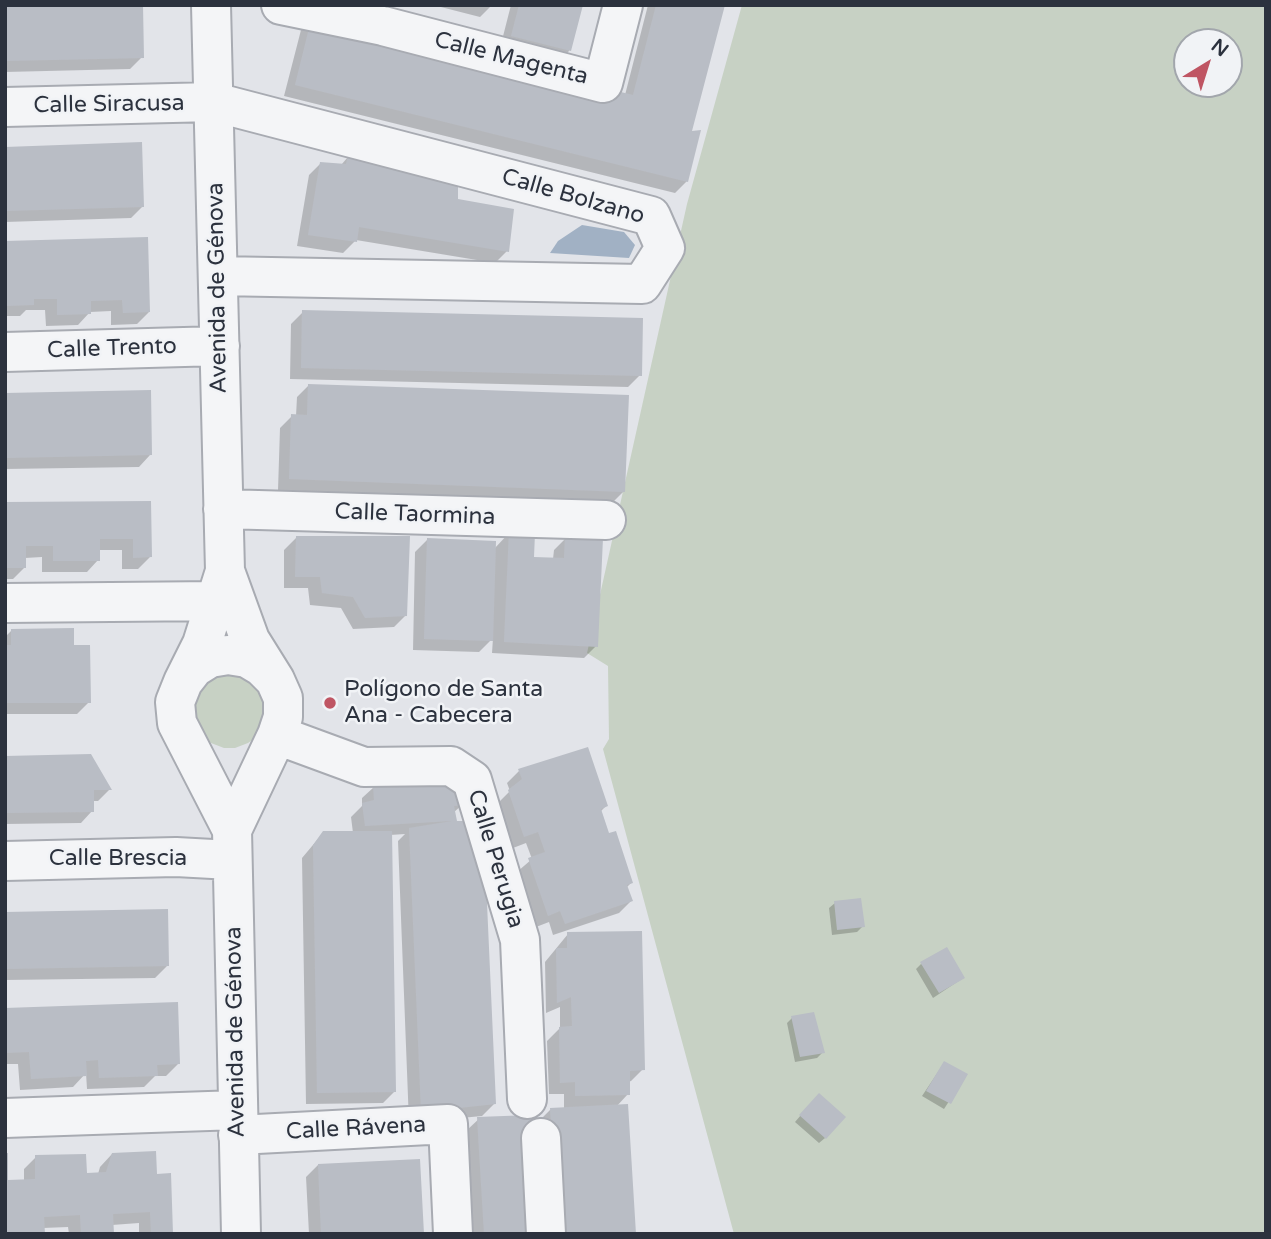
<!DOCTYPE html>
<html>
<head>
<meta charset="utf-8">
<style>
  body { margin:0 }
  #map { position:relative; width:1271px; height:1239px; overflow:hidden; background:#e2e4e9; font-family:"Varela Round",sans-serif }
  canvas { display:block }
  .frame { position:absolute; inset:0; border:7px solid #2c323e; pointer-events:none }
  .north { position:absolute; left:1173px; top:28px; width:70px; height:70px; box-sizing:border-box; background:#f1f3f6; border:2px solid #a2a6ac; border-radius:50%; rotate:38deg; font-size:19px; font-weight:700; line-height:28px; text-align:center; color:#2c323e }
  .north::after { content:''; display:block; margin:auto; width:24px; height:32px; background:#bf5563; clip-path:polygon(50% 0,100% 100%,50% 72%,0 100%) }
</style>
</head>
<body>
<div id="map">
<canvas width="1271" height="1239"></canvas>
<div class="frame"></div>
<div class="north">N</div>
</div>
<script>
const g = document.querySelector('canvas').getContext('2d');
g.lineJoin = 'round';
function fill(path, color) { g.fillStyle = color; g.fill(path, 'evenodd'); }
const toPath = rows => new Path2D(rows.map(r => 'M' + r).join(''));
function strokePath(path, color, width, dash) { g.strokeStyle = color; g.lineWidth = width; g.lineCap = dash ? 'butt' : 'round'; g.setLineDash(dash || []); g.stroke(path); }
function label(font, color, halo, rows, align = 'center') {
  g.font = font + ' "Varela Round",sans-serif'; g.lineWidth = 5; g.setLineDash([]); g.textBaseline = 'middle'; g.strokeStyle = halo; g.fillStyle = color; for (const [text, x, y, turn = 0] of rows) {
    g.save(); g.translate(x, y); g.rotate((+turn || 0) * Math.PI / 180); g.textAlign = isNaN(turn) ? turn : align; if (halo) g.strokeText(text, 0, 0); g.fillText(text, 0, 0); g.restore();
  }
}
const green = toPath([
  [742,5,1266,5,1266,1234,734,1234,603,749,609,739,608,666,587,653,687,204],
  [1187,42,1229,42,1229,84,1187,84],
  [230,669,256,680,269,707,258,736,248,743,235,748,224,748,211,743,200,735,194,724,195,690,204,679]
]);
const water = toPath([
  [582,225,624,232,635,245,629,258,550,253,558,241]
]);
const shadow = toPath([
  [5,5,142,57,130,69,5,72],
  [433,5,492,5,480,17],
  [511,5,581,5,569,51,557,63,500,48],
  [648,5,723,5,690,133,687,181,675,193,284,96,301,30,313,18,625,95],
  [5,148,143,206,131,218,5,222],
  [348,157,456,200,507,251,495,263,356,240,343,253,297,246,309,175,321,163,341,165],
  [5,243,149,312,137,324,111,325,111,311,90,312,78,325,46,326,45,310,26,310,20,316,5,316],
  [303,312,640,375,628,387,290,379,291,324],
  [309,385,624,491,612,503,278,490,280,428,292,416,296,416,297,397],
  [5,394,150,455,139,467,5,469],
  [149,503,150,557,138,569,122,569,122,550,98,550,98,560,87,572,42,572,42,557,25,558,25,567,13,579,5,579,5,504],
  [509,533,532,558,553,559,554,550,566,538,596,646,584,658,492,653,493,638,479,652,413,650,415,552,427,540,494,549],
  [296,538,406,615,394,627,353,629,341,608,310,605,308,588,284,588,284,550],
  [12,630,72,647,89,702,77,714,5,714,5,637],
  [5,758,110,789,98,801,92,801,92,811,81,823,5,824],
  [519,771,606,806,600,812,608,835,631,883,626,888,631,901,619,913,553,935,549,922,536,927,517,872,532,859,526,843,513,848,498,803,510,791,507,783],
  [374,787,463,804,453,813,494,1104,479,1119,537,1234,472,1234,466,1131,482,1116,409,1123,398,841,405,834,390,835,395,1091,383,1103,306,1104,302,858,323,833,353,833,351,817,362,806,362,798],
  [835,903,863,926,857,932,832,935,829,908],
  [5,914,167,966,155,978,5,980],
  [568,934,643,1069,631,1081,628,1082,628,1094,616,1107,634,1234,538,1122,550,1110,564,1109,564,1094,549,1094,547,1041,560,1028,560,1007,546,1013,545,962],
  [921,964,963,978,933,998,916,969],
  [5,1010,178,1064,166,1076,155,1076,144,1087,87,1089,86,1073,73,1087,20,1090,18,1064,5,1064],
  [792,1018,823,1052,817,1058,795,1062,787,1023],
  [944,1063,966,1075,944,1109,922,1096],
  [813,1101,825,1138,819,1143,795,1122],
  [112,1154,155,1176,172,1234,139,1234,139,1223,112,1225,112,1234,69,1234,68,1227,43,1228,6,1182,24,1182,24,1169,36,1157,85,1174,98,1174,100,1167],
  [318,1165,422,1234,309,1234,306,1177]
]);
const building = toPath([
  [5,5,143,5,144,58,5,61],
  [519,5,583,5,571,51,511,36],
  [656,5,725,5,692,131,701,130,688,182,295,85,312,16,633,95],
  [142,142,144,207,5,211,5,147],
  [348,155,458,177,458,199,514,209,509,252,359,227,357,242,308,235,320,162,346,164],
  [148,237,150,312,123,313,122,300,91,301,91,314,57,315,57,299,34,299,34,305,5,306,5,241],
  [302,310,643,318,642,376,301,368],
  [308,384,629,395,625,492,289,479,291,414,307,415],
  [151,390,152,455,5,458,5,393],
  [151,501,152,557,133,558,133,539,100,539,100,561,53,561,53,546,26,546,26,568,5,568,5,502],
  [509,531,535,533,534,557,564,558,565,536,603,538,598,647,504,642],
  [296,536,410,536,407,616,365,618,353,597,322,593,320,577,295,577],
  [427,538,496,541,493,641,424,639],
  [74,628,74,645,90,645,91,703,5,703,5,645,11,645,11,629],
  [588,747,608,806,601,809,609,833,616,831,633,883,627,885,633,901,565,924,560,911,548,916,528,858,545,852,538,832,524,837,508,790,522,779,518,769],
  [91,754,112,790,94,790,94,812,5,813,5,756],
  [458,784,465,805,454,806,457,821,465,821,486,881,496,1104,421,1112,409,828,452,821,365,826,362,803,374,800,373,785],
  [323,831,392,831,396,1092,317,1093,313,845],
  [861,898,865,927,837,930,834,901],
  [168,909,169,966,5,969,5,912],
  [642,931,645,1070,630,1071,630,1095,575,1096,575,1082,560,1083,559,1027,572,1026,571,997,557,1003,556,948,567,948,567,932],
  [947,947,965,978,939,993,920,962],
  [178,1002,180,1064,157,1065,158,1076,99,1078,98,1060,86,1061,87,1076,31,1079,29,1052,5,1053,5,1008],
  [814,1012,825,1053,800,1057,791,1016],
  [944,1061,968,1074,951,1104,926,1091],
  [819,1093,846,1117,826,1139,799,1115],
  [628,1104,636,1234,557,1234,550,1108],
  [531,1115,539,1234,484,1234,477,1117],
  [156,1151,157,1174,171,1173,173,1234,151,1234,150,1212,113,1214,114,1234,81,1234,80,1215,44,1217,45,1234,5,1234,5,1153,8,1153,8,1180,35,1179,35,1155,86,1154,87,1173,106,1172,112,1153],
  [420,1159,424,1234,321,1234,318,1164]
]);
const minor = toPath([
  [281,5,383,26,603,83,623,5],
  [5,107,214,102,651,216,665,248,642,284,218,276],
  [5,352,220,346],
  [223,509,606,520],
  [225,571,250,640,275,680,283,698,283,717,277,735,232,830,241,1234],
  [5,603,217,601],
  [183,682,202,644,225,571,211,5],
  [277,735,364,767,451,766,472,780,520,940,527,1099],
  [232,830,177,723,175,702,183,682,194,668,210,658,228,655,247,658,262,667,273,678],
  [5,861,176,857,231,860],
  [5,1118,238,1110],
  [238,1135,448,1124,453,1234],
  [541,1138,546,1234]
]);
const markers = [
  [330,703,7,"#bf5563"]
];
const streetNames = [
  ["Calle Magenta",511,59,14],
  ["Calle Siracusa",109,105,-1],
  ["Calle Bolzano",573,197,16],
  ["Avenida de Génova",218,288,-91],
  ["Calle Trento",112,349,-2],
  ["Calle Taormina",415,515,2],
  ["Calle Brescia",118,859],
  ["Calle Perugia",495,859,73],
  ["Avenida de Génova",236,1032,-91],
  ["Calle Rávena",356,1129,-3]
];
const poiNames = [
  ["Polígono de Santa",344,690],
  ["Ana - Cabecera",344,716]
];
fill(green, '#c7d1c4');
fill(water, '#a1b1c4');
fill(shadow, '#0003');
fill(building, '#b9bdc5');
strokePath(minor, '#a8abb2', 42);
strokePath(minor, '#f4f5f7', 38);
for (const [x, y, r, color] of markers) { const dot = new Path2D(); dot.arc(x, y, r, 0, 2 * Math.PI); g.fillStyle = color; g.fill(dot); strokePath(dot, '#f1f3f6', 2.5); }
label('23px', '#2c323e', '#f1f3f6', streetNames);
label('23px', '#2c323e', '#f1f3f6', poiNames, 'left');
</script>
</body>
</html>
